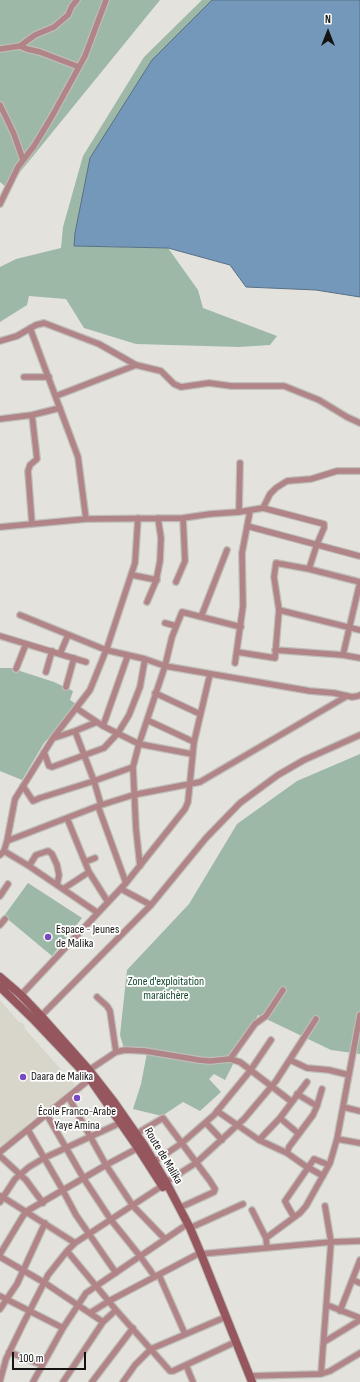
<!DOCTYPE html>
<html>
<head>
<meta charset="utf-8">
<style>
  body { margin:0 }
  #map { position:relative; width:360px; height:1382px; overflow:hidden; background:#e3e2dd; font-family:"Sofia Sans Condensed",sans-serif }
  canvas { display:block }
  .north { position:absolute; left:308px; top:12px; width:40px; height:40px; -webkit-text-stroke:3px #fff; paint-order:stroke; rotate:0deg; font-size:11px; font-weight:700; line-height:16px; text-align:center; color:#141312 }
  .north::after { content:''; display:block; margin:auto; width:14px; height:18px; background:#141312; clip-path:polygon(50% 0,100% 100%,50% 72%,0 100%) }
  .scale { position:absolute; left:12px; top:1352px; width:74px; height:18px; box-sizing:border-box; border:2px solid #141312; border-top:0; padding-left:5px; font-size:12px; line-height:14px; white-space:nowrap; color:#141312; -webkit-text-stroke:3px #fff; paint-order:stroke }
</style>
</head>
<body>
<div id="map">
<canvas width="360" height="1382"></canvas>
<div class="north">N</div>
<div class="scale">100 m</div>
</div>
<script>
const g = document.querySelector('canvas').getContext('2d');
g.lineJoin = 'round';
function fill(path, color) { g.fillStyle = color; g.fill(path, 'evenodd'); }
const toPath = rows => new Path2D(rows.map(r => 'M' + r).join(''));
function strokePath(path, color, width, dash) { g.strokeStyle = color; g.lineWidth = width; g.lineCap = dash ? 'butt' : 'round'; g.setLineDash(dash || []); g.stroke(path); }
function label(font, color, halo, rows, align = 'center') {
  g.font = font + ' "Sofia Sans Condensed",sans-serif'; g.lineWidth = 3.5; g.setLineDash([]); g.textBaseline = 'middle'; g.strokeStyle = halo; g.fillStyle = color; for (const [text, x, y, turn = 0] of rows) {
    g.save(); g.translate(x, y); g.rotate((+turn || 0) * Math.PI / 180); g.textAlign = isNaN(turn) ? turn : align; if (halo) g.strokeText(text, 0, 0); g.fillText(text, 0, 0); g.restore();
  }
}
const built = toPath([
  [0,1000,18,1021,24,1024,25,1029,75,1085,51,1107,29,1122,19,1132,0,1146]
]);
const green = toPath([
  [0,0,160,0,7,188,0,182],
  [202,0,212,0,152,60,74,246,168,248,198,290,203,308,277,336,270,345,239,347,136,344,84,328,66,299,29,296,27,305,0,322,0,267,16,259,61,248,63,227,83,156,144,57],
  [0,668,11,668,54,682,73,691,70,700,78,705,44,743,22,780,0,771],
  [360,754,360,1054,331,1050,258,1015,225,1080,214,1074,209,1079,221,1092,200,1111,183,1102,162,1116,133,1109,141,1084,147,1053,125,1052,120,1035,127,970,189,904,237,824,297,781],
  [28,883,82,918,52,956,4,916]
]);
const water = toPath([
  [212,0,360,0,360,297,316,290,246,287,230,265,168,248,74,246,75,233,90,158,152,60,212,0]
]);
const street = toPath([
  [20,46,27,49,40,52,79,67],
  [0,49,20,46,35,35,54,27,68,15,72,6,77,0],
  [0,105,14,134,23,160],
  [0,204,18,167,34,146,51,118,85,56,106,0],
  [30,328,78,457,86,519],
  [0,341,17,336,36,325,44,323,99,344,136,365],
  [24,377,49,377],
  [56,396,136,365,161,371,174,384,181,387,209,383,231,386,284,386,319,400,347,417,360,423],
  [0,419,32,415,60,408],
  [263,508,270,494,276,488,287,481,311,479,337,471,360,471],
  [239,512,240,463],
  [32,524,28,471,30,465,37,459,32,415],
  [247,526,359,556],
  [0,527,86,519,183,518,210,514,239,512,263,508,324,524,324,528,317,544,309,569],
  [132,575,157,580],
  [176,582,185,561,183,518],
  [147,602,156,581,160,561,161,538,158,518],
  [279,610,360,630],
  [20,615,106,650,145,659,165,666,310,691,334,693,352,697,358,696,360,695],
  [201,617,227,550],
  [165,623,176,626],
  [0,636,86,662],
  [275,650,343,655,360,658],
  [237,652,275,658,279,610,274,577,276,563,309,569,360,582],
  [60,654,68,635],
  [343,655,360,582],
  [235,663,243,606,242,553,250,511],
  [16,669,26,644],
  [46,672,52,651],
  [66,687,74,658],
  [155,693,200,714],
  [76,708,103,726,139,744,192,754],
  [147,720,194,742],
  [103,726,128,655],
  [75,731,94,781,101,805],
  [54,738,75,731,97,722],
  [44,752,49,766,52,767,104,748,118,733,129,715,140,687,145,659],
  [23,786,33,801,40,798,94,781,133,767],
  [98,806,126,883],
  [67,818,89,872,108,902],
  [7,841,98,806,133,795,200,782,347,696],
  [4,851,29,866,98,913],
  [0,855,4,851,7,841,15,799,53,738,90,690,107,648,135,563,138,518],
  [85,862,95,858],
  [29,866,36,855,48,851,52,854,57,865,59,875,57,885],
  [140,866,136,829,133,767,139,744,165,666,172,637,182,612,241,627],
  [63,889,89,872],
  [121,889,151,905],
  [0,896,8,884],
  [0,925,5,919],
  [21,995,126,883,185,809,188,802,194,742,210,674],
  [97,997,107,1006,110,1011,116,1052],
  [39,1018,151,905,206,838,240,803,278,775,304,760,360,735],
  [230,1059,255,1024,266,1016,283,990],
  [290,1060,307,1068,329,1070,349,1075],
  [89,1070,116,1052,125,1050,145,1051,199,1060,210,1061,230,1059,240,1062,292,1102],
  [297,1094,317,1106],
  [69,1098,106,1165,133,1206,165,1239],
  [343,1107,360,1111],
  [217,1111,259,1140,287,1153,304,1165,323,1176],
  [47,1115,84,1179,111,1220,140,1256,155,1277],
  [280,1118,299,1134],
  [206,1123,222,1140],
  [28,1130,61,1187,76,1215,116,1273],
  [136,1134,163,1118,210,1181,215,1189,214,1192,179,1208],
  [337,1139,360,1143],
  [259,1140,280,1118,307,1082],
  [0,1152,90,1079],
  [287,1153,289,1147,313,1115,317,1106,322,1089],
  [0,1156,26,1180,43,1203],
  [154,1162,182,1143,214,1115,250,1071,271,1040],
  [166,1182,196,1163,244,1119,276,1081,316,1019],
  [1,1196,75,1243],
  [0,1202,15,1179,29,1167,44,1158,120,1123],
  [252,1210,266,1238,267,1248],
  [294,1217,287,1205,285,1201,314,1159,329,1165],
  [190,1228,243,1204],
  [266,1238,300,1213,306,1206,330,1163,337,1139,360,1015],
  [67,1251,116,1310,170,1371,173,1371,231,1344],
  [0,1254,23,1216,27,1211,106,1165,138,1148],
  [201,1254,331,1242,360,1241],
  [0,1257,45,1283,103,1322],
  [159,1275,185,1334],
  [353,1280,360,1283],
  [0,1296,63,1328],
  [327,1305,360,1318],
  [0,1309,17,1284,45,1223],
  [340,1311,360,1260],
  [90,1313,109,1301,196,1255],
  [324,1342,360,1320],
  [9,1352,42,1365],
  [186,1365,193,1382],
  [321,1374,331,1242,325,1206],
  [249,1376,321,1374,330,1371,360,1353],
  [0,1381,6,1359,22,1326,48,1275,67,1251,75,1243,162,1186],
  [33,1382,63,1328,86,1293,183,1227],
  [63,1382,103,1322,116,1310],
  [92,1382,133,1328],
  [123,1382,135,1365,151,1349,221,1319]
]);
const secondary = toPath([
  [0,977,21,995,41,1016,89,1070,114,1102,144,1145,166,1182,190,1228,201,1254,252,1382],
  [0,987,35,1021,90,1079,138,1148,163,1187]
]);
const markers = [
  [48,937,4,"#7849c1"],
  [23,1077,4,"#7849c1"],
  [77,1098,4,"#7849c1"]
];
const poiNames = [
  ["Espace - Jeunes",56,930],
  ["de Malika",56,944],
  ["Daara de Malika",31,1077],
  ["École Franco-Arabe",77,1112,"center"],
  ["Yaye Amina",77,1126,"center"]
];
const parkNames = [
  ["Zone d'exploitation",166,982],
  ["maraichère",166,996]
];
const streetNames = [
  ["Route de Malika",163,1156,59]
];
fill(built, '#d8d6ca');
fill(green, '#9db8a6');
fill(water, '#7498b9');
strokePath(water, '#577087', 1);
strokePath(street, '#bebdb8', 8);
strokePath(secondary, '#bebdb8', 10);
strokePath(street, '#b18488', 5.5);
strokePath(secondary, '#95565e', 8);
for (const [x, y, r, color] of markers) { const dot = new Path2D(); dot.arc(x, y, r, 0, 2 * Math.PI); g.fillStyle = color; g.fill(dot); strokePath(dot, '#fff', 1.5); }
label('12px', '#141312', '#fff', poiNames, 'left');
label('12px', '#14492d', '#fff', parkNames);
label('12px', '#141312', '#fff', streetNames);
</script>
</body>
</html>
